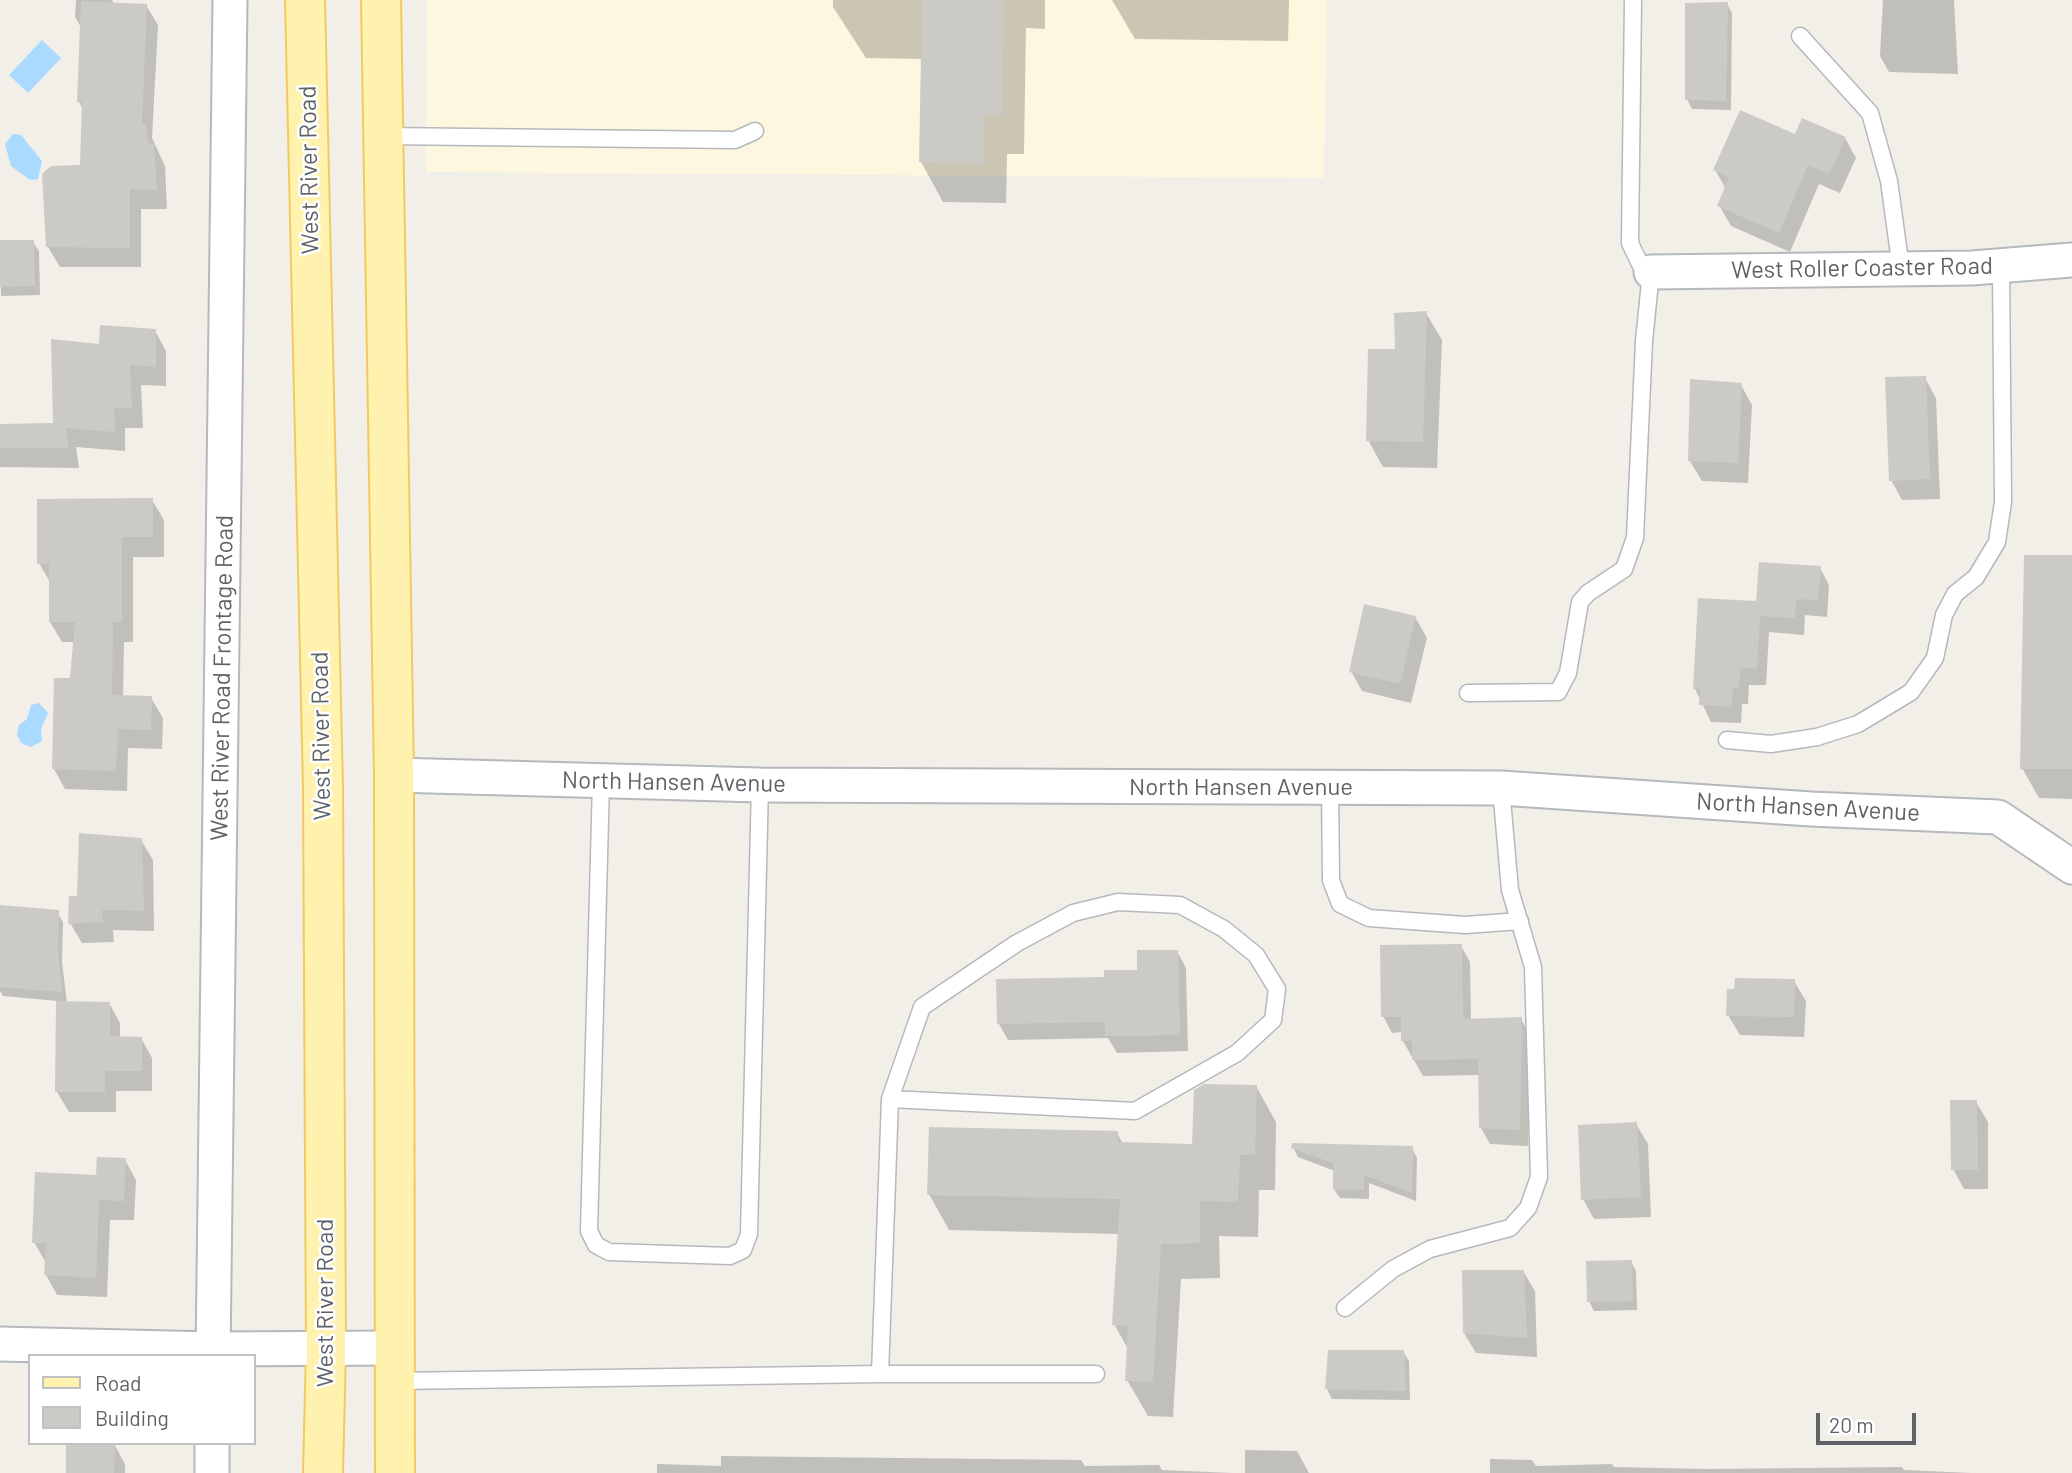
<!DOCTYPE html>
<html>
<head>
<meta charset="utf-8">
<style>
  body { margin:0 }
  #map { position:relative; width:2072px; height:1473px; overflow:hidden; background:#f1efe8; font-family:Barlow,sans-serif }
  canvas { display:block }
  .legend { position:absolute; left:28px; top:1354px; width:228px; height:91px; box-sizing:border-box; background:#fff; border:2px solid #bfc1c3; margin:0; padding:9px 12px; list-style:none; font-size:21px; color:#5f6368 }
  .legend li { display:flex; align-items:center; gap:14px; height:35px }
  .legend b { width:35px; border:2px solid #bfc1c3 }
  .scale { position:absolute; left:1816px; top:1413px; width:100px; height:32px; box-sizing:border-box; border:4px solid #5f6368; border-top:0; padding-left:9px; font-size:21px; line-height:24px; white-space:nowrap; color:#5f6368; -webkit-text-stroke:5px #fff; paint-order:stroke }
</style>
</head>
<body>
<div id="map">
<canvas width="2072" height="1473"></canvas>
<ul class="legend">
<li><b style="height:9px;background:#fff2af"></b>Road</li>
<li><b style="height:19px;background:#cccac5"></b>Building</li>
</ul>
<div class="scale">20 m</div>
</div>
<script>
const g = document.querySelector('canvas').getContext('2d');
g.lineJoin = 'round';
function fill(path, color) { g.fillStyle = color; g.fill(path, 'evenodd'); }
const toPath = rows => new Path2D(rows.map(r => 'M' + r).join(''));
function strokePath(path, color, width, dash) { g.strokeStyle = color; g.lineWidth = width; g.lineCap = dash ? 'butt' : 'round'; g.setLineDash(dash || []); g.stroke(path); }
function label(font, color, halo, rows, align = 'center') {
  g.font = font + ' Barlow,sans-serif'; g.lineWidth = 5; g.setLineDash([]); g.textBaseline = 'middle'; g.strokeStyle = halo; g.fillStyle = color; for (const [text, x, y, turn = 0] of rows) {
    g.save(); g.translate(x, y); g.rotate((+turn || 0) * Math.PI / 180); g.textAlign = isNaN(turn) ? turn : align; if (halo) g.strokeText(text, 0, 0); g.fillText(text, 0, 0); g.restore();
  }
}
const commercial = toPath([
  [427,0,1327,0,1324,178,426,172]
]);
const water = toPath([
  [42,40,61,58,28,93,9,75],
  [13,134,21,135,42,161,38,179,30,180,11,166,5,144],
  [39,703,48,713,41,729,42,741,31,747,21,743,17,735,19,725,27,719,31,705]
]);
const shadow = toPath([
  [76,0,112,0,114,4,146,5,158,25,152,138,165,166,167,209,141,209,141,267,60,267,48,247,82,167,84,111,79,102,82,29,75,17],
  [833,0,1045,0,1045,29,1026,28,1024,154,1007,154,1006,203,943,202,921,162,922,59,866,58,833,7],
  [1112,0,1289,0,1288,41,1135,39],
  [1883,0,1954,0,1958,74,1889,72,1880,56],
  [1727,4,1732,13,1731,110,1692,109,1687,99],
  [1796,136,1845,138,1856,158,1840,193,1819,184,1790,252,1731,226,1719,205,1726,189,1715,170],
  [0,242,33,242,39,251,40,295,1,296],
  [1426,313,1442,340,1437,468,1383,467,1368,440,1397,351],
  [155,331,166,351,166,386,141,385,143,428,125,428,125,451,76,447,79,468,0,467,0,426,54,425],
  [1925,378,1936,398,1940,499,1902,500,1891,480],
  [1741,385,1752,405,1748,483,1702,481,1690,461],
  [152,500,164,520,164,557,133,557,133,642,124,642,123,697,151,698,163,718,162,749,128,748,127,791,65,789,54,769,72,680,75,642,62,642,50,622,50,582,39,563],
  [2072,557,2072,799,2039,798,2022,768],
  [1820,568,1829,585,1827,617,1805,615,1804,635,1769,632,1766,685,1749,685,1748,704,1742,704,1741,723,1711,722,1695,689,1758,603],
  [1415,617,1427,638,1411,703,1362,691,1351,671],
  [141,840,153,860,154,931,113,930,114,942,82,943,70,923,79,897],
  [0,907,57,912,63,922,62,962,67,1003,109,1003,120,1023,120,1038,141,1038,152,1058,152,1091,116,1091,116,1112,69,1112,57,1092,58,1001,3,996,0,991],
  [1461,946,1470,962,1471,1020,1521,1019,1530,1035,1528,1146,1490,1144,1481,1128,1480,1075,1423,1076,1403,1041,1403,1032,1392,1033,1383,1016],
  [1177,951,1186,968,1188,1051,1117,1053,1108,1038,1008,1040,999,1024,1139,971],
  [1794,981,1806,1001,1804,1037,1740,1035,1728,1015],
  [1256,1086,1276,1122,1275,1190,1259,1190,1258,1237,1219,1236,1220,1278,1181,1279,1173,1417,1148,1416,1127,1380,1128,1349,1114,1324,1120,1234,949,1230,929,1194,1117,1133,1123,1144,1194,1146],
  [1976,1102,1988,1122,1988,1189,1964,1189,1953,1169],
  [1636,1124,1648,1144,1651,1217,1594,1219,1583,1199],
  [1293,1147,1412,1148,1417,1158,1416,1201,1369,1183,1369,1199,1340,1198,1334,1189,1335,1171,1298,1157],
  [125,1160,136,1180,134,1220,110,1220,107,1297,57,1295,46,1275,46,1263,34,1242,98,1176],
  [1631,1262,1636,1271,1637,1310,1594,1311,1589,1301],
  [1523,1271,1535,1291,1537,1357,1476,1353,1464,1333],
  [1330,1352,1403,1352,1409,1361,1410,1400,1332,1399,1327,1389],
  [114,1444,125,1464,125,1473,68,1473],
  [1245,1450,1297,1451,1309,1473,1245,1473],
  [721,1456,1081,1460,1085,1466,1159,1465,1162,1470,1233,1473,657,1473,657,1464,721,1466],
  [1490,1459,1532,1460,1536,1466,1612,1464,1614,1467,1708,1469,1902,1467,1904,1470,1972,1473,1490,1473]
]);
const building = toPath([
  [922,0,1004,0,1002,115,985,115,984,164,919,162],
  [81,1,147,4,142,124,146,124,148,143,154,144,157,190,130,189,130,248,46,247,42,174,51,166,80,165,82,102,77,102],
  [1728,2,1726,101,1685,100,1685,3],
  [1740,110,1795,134,1802,118,1846,137,1829,174,1808,165,1779,233,1717,206,1729,177,1713,170],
  [0,240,34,240,35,286,0,287],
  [1427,311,1423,442,1366,441,1368,349,1395,349,1394,313],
  [100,325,156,329,156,367,130,365,132,408,114,408,115,432,66,428,68,448,0,448,0,424,53,423,51,339,99,344],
  [1926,376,1930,479,1889,481,1885,377],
  [1690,379,1742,383,1738,463,1688,461],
  [153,498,153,537,122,537,122,622,113,622,112,695,152,696,151,730,118,729,116,771,52,769,54,678,70,678,75,622,49,622,49,563,37,564,37,499],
  [2024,555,2072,555,2072,769,2020,769],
  [1759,562,1821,566,1818,600,1796,599,1795,618,1760,616,1757,669,1740,668,1739,688,1733,688,1732,707,1699,705,1700,690,1693,689,1698,598,1756,601],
  [1364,604,1416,616,1400,684,1349,672],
  [79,833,142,838,144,911,102,910,103,922,68,924,69,896,77,896],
  [0,905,59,910,58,951,62,992,0,987],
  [1462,944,1463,1019,1522,1017,1520,1130,1479,1128,1478,1059,1412,1060,1412,1041,1401,1041,1401,1017,1381,1017,1380,945],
  [1137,950,1178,950,1180,1035,1105,1036,1105,1022,997,1024,996,979,1104,977,1104,970,1137,970],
  [1735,978,1795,979,1794,1017,1726,1016,1727,989,1734,989],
  [56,1001,110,1002,110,1036,142,1037,142,1071,105,1071,105,1092,55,1092],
  [1204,1084,1257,1085,1255,1155,1240,1155,1238,1202,1200,1201,1200,1243,1161,1244,1153,1382,1125,1381,1128,1326,1112,1325,1120,1199,927,1195,929,1127,1118,1131,1118,1142,1192,1144,1194,1090],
  [1950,1100,1977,1100,1978,1170,1951,1170],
  [1637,1122,1641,1197,1581,1200,1578,1125],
  [1292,1143,1413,1146,1412,1193,1364,1175,1364,1190,1333,1189,1333,1163,1291,1148],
  [97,1157,126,1158,124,1201,99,1200,96,1278,44,1275,46,1243,32,1243,35,1172,96,1175],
  [1632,1260,1633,1301,1587,1302,1586,1261],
  [1462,1270,1524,1270,1527,1338,1463,1333],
  [1328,1350,1404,1350,1406,1391,1325,1389],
  [66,1443,115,1443,114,1473,66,1473]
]);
const service = toPath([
  [1800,36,1870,113,1889,181,1901,269],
  [384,136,735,140,755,131],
  [1468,693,1558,692,1568,673,1580,602,1588,593,1624,569,1635,538,1644,341,1651,272,1640,264,1630,243,1633,0],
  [1727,740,1771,744,1817,737,1858,724,1911,692,1935,658,1944,615,1955,594,1976,577,1997,542,2003,502,2001,266],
  [601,782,589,1231,596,1245,609,1252,730,1256,743,1250,749,1234,760,785],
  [1330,787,1331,880,1340,904,1369,918,1465,925,1520,921],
  [1345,1308,1393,1269,1430,1249,1510,1228,1528,1208,1539,1177,1533,967,1510,890,1501,788],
  [880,1374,890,1099,922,1007,1017,943,1073,913,1118,902,1180,905,1224,929,1256,955,1277,989,1273,1020,1237,1053,1135,1111,890,1099],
  [396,1381,880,1374,1096,1374]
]);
const minor = toPath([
  [1651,272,1972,268,2072,260],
  [394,775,760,785,1501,788,1811,809,1998,817,2072,867],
  [0,1344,213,1349,396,1348],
  [213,1356,230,0],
  [212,1473,212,1443]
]);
const primary = toPath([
  [305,0,323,788,326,1349,323,1473],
  [381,0,394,775,395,1473]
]);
const streetNames = [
  ["West River Road",309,170,-91],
  ["West Roller Coaster Road",1862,268,-1],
  ["West River Road Frontage Road",222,678,-89],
  ["West River Road",321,736,-91],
  ["North Hansen Avenue",674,782,1],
  ["North Hansen Avenue",1241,787],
  ["North Hansen Avenue",1808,807,3],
  ["West River Road",325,1303,-90]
];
fill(commercial, '#fef7e0');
fill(water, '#aadaff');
fill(shadow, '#0003');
fill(building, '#cccac5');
strokePath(service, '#b5b8bc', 19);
strokePath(minor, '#b5b8bc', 37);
strokePath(primary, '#f2c960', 42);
strokePath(service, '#fff', 16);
strokePath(minor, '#fff', 33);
strokePath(primary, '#fff2af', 38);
label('24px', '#5f6368', '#fff', streetNames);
</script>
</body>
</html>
